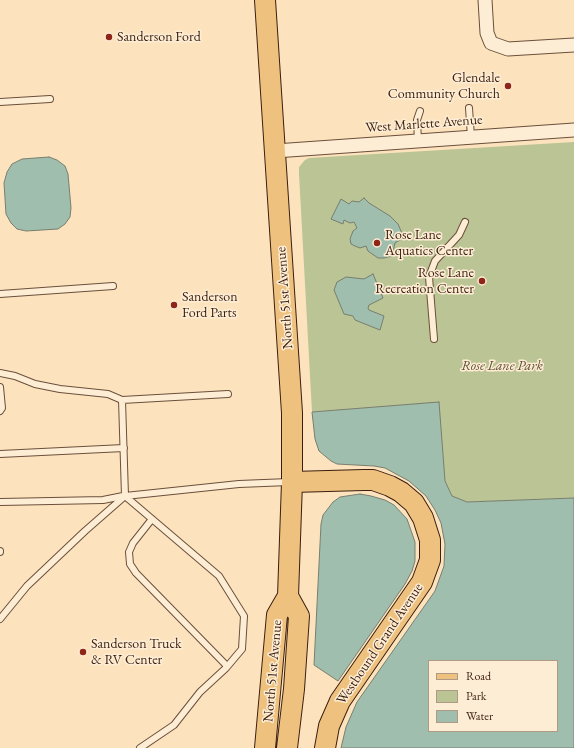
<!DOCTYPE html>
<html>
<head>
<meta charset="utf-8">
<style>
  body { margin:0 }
  #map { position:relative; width:574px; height:748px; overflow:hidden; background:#fce3bd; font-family:"EB Garamond",serif }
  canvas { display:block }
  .legend { position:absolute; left:428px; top:660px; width:130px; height:72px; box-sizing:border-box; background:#fdedd4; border:1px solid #af9a86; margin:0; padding:5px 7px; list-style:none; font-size:12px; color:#3b1e10 }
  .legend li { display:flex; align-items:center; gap:8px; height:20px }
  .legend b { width:20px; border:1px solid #af9a86 }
</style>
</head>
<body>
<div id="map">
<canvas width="574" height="748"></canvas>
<ul class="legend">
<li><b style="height:5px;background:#eec27e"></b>Road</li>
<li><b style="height:11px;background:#bbc494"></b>Park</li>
<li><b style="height:11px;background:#a0beae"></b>Water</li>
</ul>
</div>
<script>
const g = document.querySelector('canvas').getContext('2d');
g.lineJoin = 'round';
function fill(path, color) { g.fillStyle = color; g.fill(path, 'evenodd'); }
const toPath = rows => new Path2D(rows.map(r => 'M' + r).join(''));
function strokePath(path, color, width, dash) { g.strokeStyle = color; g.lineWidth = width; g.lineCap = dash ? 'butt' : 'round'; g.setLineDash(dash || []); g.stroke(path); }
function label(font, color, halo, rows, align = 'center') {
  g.font = font + ' "EB Garamond",serif'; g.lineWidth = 3; g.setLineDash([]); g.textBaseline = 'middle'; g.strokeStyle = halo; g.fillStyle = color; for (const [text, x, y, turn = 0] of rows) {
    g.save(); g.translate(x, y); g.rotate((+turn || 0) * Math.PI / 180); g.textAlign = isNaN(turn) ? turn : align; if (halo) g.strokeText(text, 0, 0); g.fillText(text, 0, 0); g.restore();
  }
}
const green = toPath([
  [574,142,574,498,467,502,452,496,445,481,438,403,312,412,299,174,299,167,305,160,309,158]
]);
const water = toPath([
  [49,157,57,160,65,166,68,174,71,208,70,217,65,224,58,229,26,231,17,229,11,223,6,214,4,183,7,172,12,164,22,159,49,157],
  [364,198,369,203,390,216,398,224,401,231,403,238,395,243,392,256,384,258,378,258,368,251,366,246,360,248,355,246,351,244,350,239,353,231,357,228,354,222,350,223,344,220,343,224,331,219,341,199,349,204,352,201,359,202,364,198],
  [373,274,383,298,369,305,368,308,369,310,384,316,380,330,355,320,353,316,344,314,334,290,337,282,346,277,364,279,373,274],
  [439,402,445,481,452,496,467,502,574,498,574,748,341,748,346,727,357,702,435,591,444,566,445,544,441,523,435,510,426,496,409,481,385,468,374,466,337,464,331,461,319,451,315,439,312,412,439,402],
  [429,661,557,661,557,731,429,731,429,661],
  [360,494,371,496,385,500,394,505,407,519,415,542,415,561,412,571,405,584,338,681,314,665,321,524,323,515,333,502,340,497,360,494]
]);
const lane = toPath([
  [0,102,50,99],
  [469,108,471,137],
  [418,141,417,120,420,111],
  [0,294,113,286],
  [434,339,429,277,435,261,459,235,465,222],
  [0,373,15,376,35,384,60,389,108,394,122,400],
  [0,387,2,408,0,411],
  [228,394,122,400,125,496,239,484,289,482],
  [0,454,124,448],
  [125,496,219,576,244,616,242,649,226,668,200,692,174,725,140,748],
  [0,502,103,500,123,496],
  [152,519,133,543,129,552,130,564,136,573,227,666],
  [0,551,0,552],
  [0,619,27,586,85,531,125,496]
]);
const street = toPath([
  [485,0,487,33,491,43,508,49,574,45],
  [275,151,574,130]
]);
const primary = toPath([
  [265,0,292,413,292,482,288,596,277,615,265,748],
  [292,482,364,480,373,480,390,486,401,492,414,503,423,518,430,540,430,560,422,582,340,701,329,726,325,748],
  [287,748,294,689,299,616,288,596]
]);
const markers = [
  [109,37,4,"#8f2418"],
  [508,86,4,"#8f2418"],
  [377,243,4,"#8f2418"],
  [482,281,4,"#8f2418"],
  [174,305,4,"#8f2418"],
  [83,652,4,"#8f2418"]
];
const poiNames = [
  ["Sanderson Ford",117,37],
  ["Glendale",500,78,"right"],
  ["Community Church",500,94,"right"],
  ["Rose Lane",385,235],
  ["Aquatics Center",385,251],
  ["Rose Lane",474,273,"right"],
  ["Recreation Center",474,289,"right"],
  ["Sanderson",182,297],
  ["Ford Parts",182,313],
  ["Sanderson Truck",91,644],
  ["& RV Center",91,660]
];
const streetNames = [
  ["West Marlette Avenue",424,124,-4],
  ["North 51st Avenue",285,298,-94],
  ["Westbound Grand Avenue",380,644,-56],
  ["North 51st Avenue",273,671,-85]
];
const parkNames = [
  ["Rose Lane Park",502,366]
];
fill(green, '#bbc494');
fill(water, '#a0beae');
strokePath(water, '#787e6f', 1);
strokePath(lane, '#6b4f3b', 8);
strokePath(street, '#6b4f3b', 15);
strokePath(primary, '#3b1e10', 22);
strokePath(lane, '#fdedd4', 6);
strokePath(street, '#fdedd4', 13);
strokePath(primary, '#eec27e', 20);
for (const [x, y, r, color] of markers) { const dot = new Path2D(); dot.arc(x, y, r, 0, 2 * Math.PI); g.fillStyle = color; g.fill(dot); strokePath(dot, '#fdedd4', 1.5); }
label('14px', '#3b1e10', '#fdedd4', poiNames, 'left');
label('14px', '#3b1e10', '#fdedd4', streetNames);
label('italic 14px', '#615038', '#fdedd4', parkNames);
</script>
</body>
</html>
